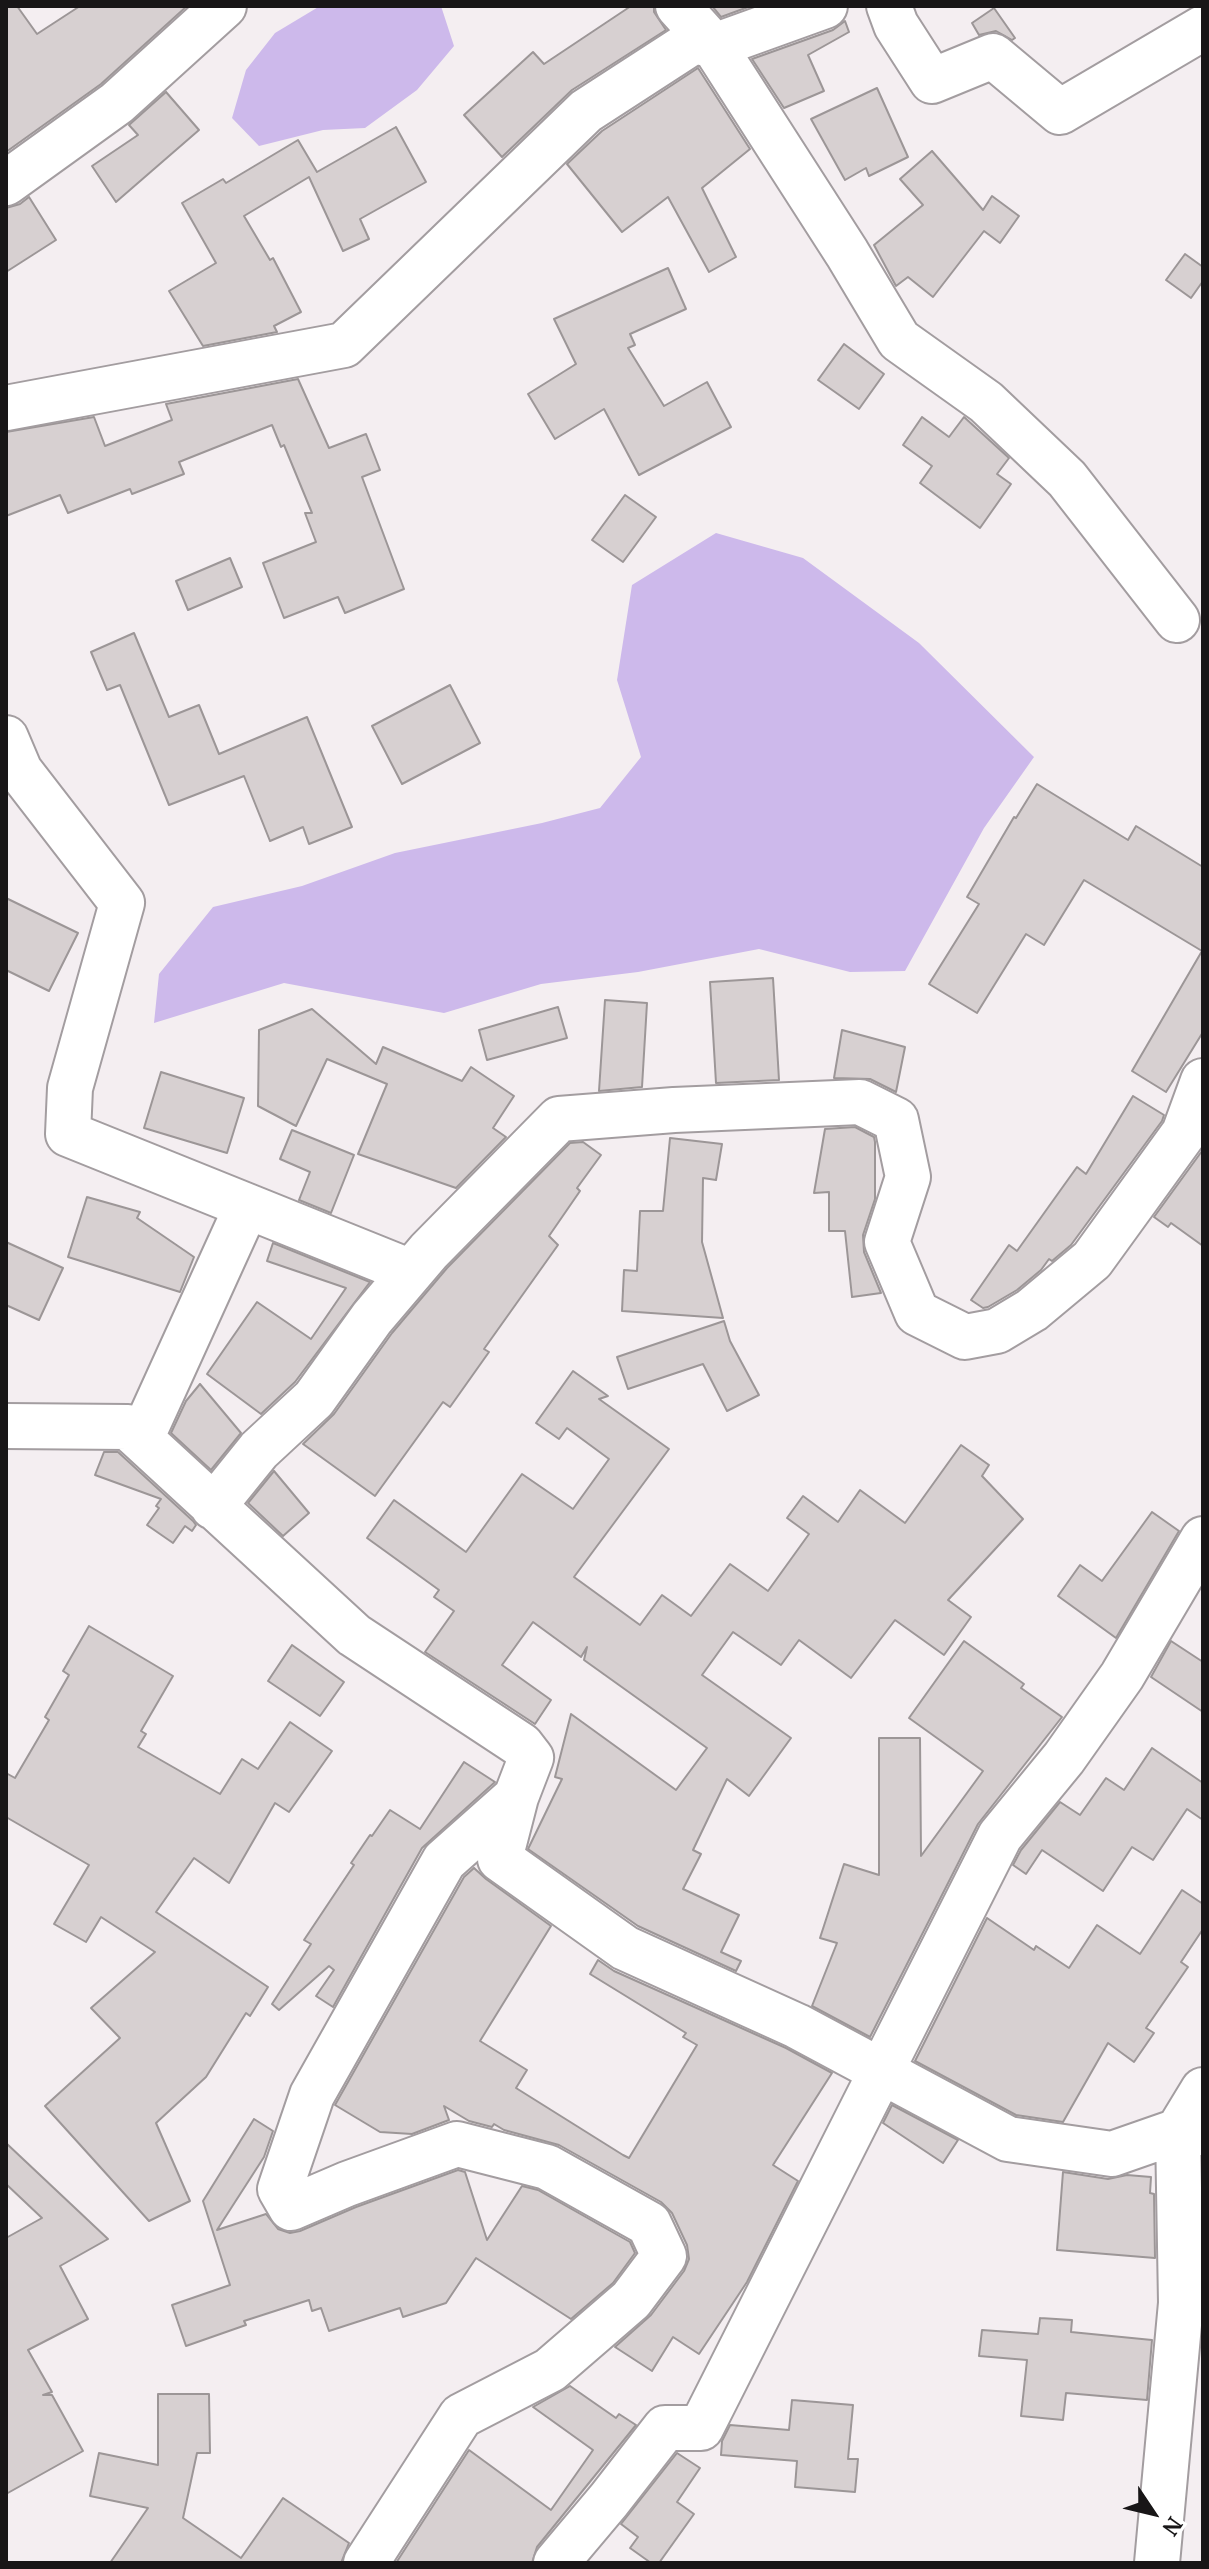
<!DOCTYPE html>
<html>
<head>
<meta charset="utf-8">
<style>
  body { margin:0 }
  #map { position:relative; width:1209px; height:2569px; overflow:hidden; background:#f4eef1; font-family:"PT Serif",serif }
  canvas { display:block }
  .frame { position:absolute; inset:0; border:8px solid #181617; pointer-events:none }
  .north { position:absolute; left:1113px; top:2473px; width:80px; height:80px; -webkit-text-stroke:6px #fff; paint-order:stroke; rotate:125deg; font-size:22px; font-weight:700; line-height:32px; text-align:center; color:#181617 }
  .north::after { content:''; display:block; margin:auto; width:28px; height:36px; background:#181617; clip-path:polygon(50% 0,100% 100%,50% 72%,0 100%) }
</style>
</head>
<body>
<div id="map">
<canvas width="1209" height="2569"></canvas>
<div class="frame"></div>
<div class="north">N</div>
</div>
<script>
const g = document.querySelector('canvas').getContext('2d');
g.lineJoin = 'round';
function fill(path, color) { g.fillStyle = color; g.fill(path, 'evenodd'); }
const toPath = rows => new Path2D(rows.map(r => 'M' + r).join(''));
function strokePath(path, color, width, dash) { g.strokeStyle = color; g.lineWidth = width; g.lineCap = dash ? 'butt' : 'round'; g.setLineDash(dash || []); g.stroke(path); }
const water = toPath([
  [320,6,441,6,454,46,417,90,365,128,323,130,259,146,232,118,246,70,275,33],
  [716,533,803,558,919,643,1034,757,984,828,905,971,850,972,759,949,638,972,541,984,444,1013,284,983,154,1023,159,974,213,907,302,886,395,853,542,823,600,808,641,757,617,680,632,585]
]);
const building = toPath([
  [6,6,17,6,37,34,80,6,187,6,101,84,6,152,6,6],
  [631,6,654,6,654,12,666,30,572,90,502,157,464,115,533,52,544,64,631,6],
  [712,6,751,6,721,17,712,6],
  [994,8,1015,38,1012,40,996,31,979,35,972,23,994,8],
  [845,21,849,32,808,55,824,91,784,108,752,59,833,30,845,21],
  [698,68,750,149,702,188,736,257,709,272,668,197,622,232,567,164,602,131,698,68],
  [877,88,908,157,869,176,866,168,845,180,811,119,877,88],
  [166,92,199,130,116,202,92,166,138,135,129,125,166,92],
  [396,127,426,182,360,219,369,239,343,251,309,177,244,216,270,260,273,258,301,312,274,326,277,332,203,346,169,291,216,263,182,203,223,179,226,183,298,140,317,172,396,127],
  [932,151,983,210,992,196,1019,216,1000,243,984,231,933,297,908,277,896,286,874,245,923,205,900,179,932,151],
  [29,197,56,240,6,272,6,208,20,204,29,197],
  [1185,254,1203,267,1203,281,1191,298,1166,280,1185,254],
  [668,268,686,309,630,334,635,345,628,348,664,406,707,382,731,427,639,475,604,409,555,439,528,394,576,364,554,319,668,268],
  [844,344,884,374,859,409,818,380,844,344],
  [298,379,329,448,366,434,380,470,362,477,404,589,345,613,338,597,284,618,263,563,316,542,305,513,312,513,284,445,281,447,272,425,179,462,184,474,132,494,130,489,68,513,60,495,6,516,6,432,94,417,105,446,172,420,166,404,298,379],
  [922,417,949,437,964,417,1009,458,997,474,1011,484,980,528,920,483,932,466,903,445,922,417],
  [625,495,656,517,623,562,592,540,625,495],
  [230,558,242,587,188,610,176,581,230,558],
  [134,633,169,717,199,705,219,754,307,717,352,827,309,844,303,827,270,841,244,776,169,805,120,685,107,690,91,652,134,633],
  [450,685,480,743,402,784,372,726,450,685],
  [1037,784,1128,840,1136,826,1203,867,1203,1032,1166,1092,1132,1071,1202,951,1084,880,1044,945,1026,934,977,1013,929,984,979,904,967,897,1014,817,1016,818,1037,784],
  [6,898,78,933,49,991,6,970,6,898],
  [773,978,779,1080,716,1083,710,982,773,978],
  [605,1000,647,1003,642,1087,599,1091,605,1000],
  [558,1007,567,1038,487,1060,479,1030,558,1007],
  [312,1009,376,1064,383,1047,462,1081,471,1067,514,1096,493,1128,506,1137,456,1188,358,1154,387,1084,327,1059,296,1126,258,1106,259,1030,312,1009],
  [842,1030,905,1047,896,1092,870,1079,834,1078,842,1030],
  [161,1072,244,1098,227,1153,144,1128,161,1072],
  [1133,1096,1164,1115,1162,1121,1071,1245,1052,1261,1049,1259,1041,1270,1017,1290,988,1307,983,1308,971,1300,1009,1245,1017,1251,1077,1167,1086,1174,1133,1096],
  [855,1127,874,1137,875,1142,875,1199,863,1235,864,1252,881,1293,852,1297,845,1231,829,1231,829,1192,814,1193,825,1129,855,1127],
  [292,1130,354,1155,331,1213,299,1200,310,1172,280,1159,292,1130],
  [670,1138,722,1144,716,1180,703,1178,702,1242,723,1318,622,1311,624,1270,637,1271,640,1211,663,1211,670,1138],
  [583,1142,601,1155,577,1188,580,1191,549,1236,558,1245,484,1349,489,1352,450,1407,443,1402,375,1496,303,1444,334,1414,392,1333,447,1268,570,1143,583,1142],
  [1202,1151,1203,1152,1203,1246,1171,1223,1168,1227,1154,1217,1202,1151],
  [87,1197,140,1212,137,1218,194,1257,180,1292,68,1257,87,1197],
  [6,1242,63,1268,39,1320,6,1305,6,1242],
  [273,1243,370,1282,295,1382,261,1414,207,1374,257,1302,311,1339,346,1288,267,1261,273,1243],
  [724,1321,730,1341,759,1395,727,1411,703,1364,628,1389,617,1357,724,1321],
  [573,1371,608,1396,599,1399,669,1449,574,1577,640,1625,662,1595,691,1616,730,1564,768,1591,809,1534,787,1518,803,1496,838,1522,860,1490,905,1523,961,1445,989,1465,982,1476,1023,1519,948,1600,971,1617,944,1655,895,1620,851,1678,799,1640,781,1665,733,1632,702,1675,791,1738,749,1796,727,1779,693,1850,701,1854,683,1889,739,1915,721,1952,741,1961,736,1971,638,1926,528,1849,562,1779,555,1777,571,1714,676,1790,707,1748,584,1660,587,1647,581,1657,533,1622,502,1665,551,1700,535,1724,425,1652,454,1611,434,1597,439,1590,367,1538,394,1500,466,1552,522,1474,573,1509,609,1459,567,1428,559,1439,536,1423,573,1371],
  [200,1384,241,1433,211,1470,171,1433,186,1401,200,1384],
  [104,1452,118,1452,193,1521,196,1525,192,1531,185,1526,173,1543,147,1525,159,1508,156,1506,161,1499,95,1475,104,1452],
  [274,1471,309,1513,283,1536,248,1503,274,1471],
  [1152,1512,1179,1531,1116,1638,1058,1596,1080,1565,1102,1581,1152,1512],
  [89,1626,173,1676,141,1731,146,1734,138,1747,220,1794,242,1759,258,1769,290,1722,332,1751,289,1812,275,1803,229,1883,194,1858,156,1912,268,1987,250,2016,246,2013,206,2077,156,2123,190,2201,149,2221,45,2106,120,2038,91,2008,155,1952,101,1917,86,1942,54,1924,89,1865,6,1817,6,1773,15,1778,49,1720,45,1717,69,1675,63,1671,89,1626],
  [964,1641,1024,1684,1021,1688,1062,1717,978,1824,870,2037,812,2006,837,1943,820,1938,844,1864,879,1875,879,1738,920,1738,921,1856,983,1771,909,1718,964,1641],
  [1171,1641,1203,1662,1203,1712,1151,1677,1171,1641],
  [292,1645,344,1682,320,1716,268,1681,292,1645],
  [1152,1748,1203,1783,1203,1820,1187,1809,1153,1860,1132,1847,1103,1891,1042,1850,1026,1874,1013,1865,1021,1850,1060,1802,1080,1815,1106,1778,1124,1790,1152,1748],
  [464,1762,495,1782,422,1848,333,2007,316,1996,334,1970,329,1966,279,2010,272,2004,311,1944,304,1940,354,1865,351,1863,370,1835,372,1836,390,1810,420,1829,464,1762],
  [474,1868,486,1879,551,1926,480,2041,527,2070,516,2088,623,2155,629,2158,697,2045,683,2037,686,2033,590,1974,598,1960,614,1971,786,2048,832,2073,773,2165,798,2181,747,2282,699,2354,673,2337,652,2371,615,2347,651,2315,684,2271,689,2259,687,2245,672,2213,661,2202,559,2145,504,2130,494,2124,492,2127,469,2121,444,2106,449,2120,412,2134,380,2132,335,2105,464,1877,474,1868],
  [1182,1890,1203,1904,1203,1929,1181,1962,1188,1967,1146,2028,1154,2033,1134,2062,1108,2043,1063,2122,1016,2115,915,2061,987,1918,1034,1950,1036,1946,1069,1968,1097,1925,1140,1954,1182,1890],
  [892,2105,958,2140,943,2163,883,2123,892,2105],
  [254,2119,273,2131,264,2157,217,2230,266,2214,278,2229,290,2233,300,2231,356,2207,458,2170,465,2172,487,2240,522,2186,538,2190,630,2242,635,2253,613,2283,571,2319,476,2258,446,2303,403,2317,400,2308,329,2331,321,2308,312,2311,309,2300,244,2321,246,2325,186,2346,172,2305,230,2285,203,2201,254,2119],
  [6,2143,108,2239,60,2266,88,2319,28,2350,52,2392,43,2395,52,2395,83,2451,6,2494,6,2238,42,2218,6,2184,6,2143],
  [1063,2172,1108,2179,1127,2175,1151,2177,1150,2193,1154,2194,1155,2258,1057,2250,1063,2172],
  [1040,2318,1072,2320,1071,2332,1152,2340,1147,2400,1066,2393,1063,2420,1021,2416,1027,2360,979,2356,982,2330,1038,2334,1040,2318],
  [570,2386,616,2418,619,2414,636,2425,537,2547,532,2563,396,2563,469,2450,551,2510,593,2450,533,2407,570,2386],
  [158,2394,209,2394,210,2453,197,2453,183,2518,241,2558,283,2498,349,2543,341,2563,110,2563,148,2508,90,2496,99,2453,158,2465,158,2394],
  [792,2400,853,2405,848,2459,858,2459,855,2492,795,2487,797,2461,721,2455,722,2441,730,2425,789,2430,792,2400],
  [677,2453,700,2468,677,2502,694,2514,659,2563,651,2563,630,2548,638,2537,621,2524,677,2453]
]);
const minor = toPath([
  [678,6,714,46,847,253,899,340,986,402,1067,479,1177,620],
  [889,6,896,25,932,81,993,56,1060,112,1203,28],
  [6,183,117,103,224,6],
  [6,408,344,345,586,111,694,41,714,46,825,6],
  [6,738,20,771,122,903,70,1088,68,1134,411,1272],
  [6,1426,128,1427,354,1635,521,1745,531,1758,516,1797,500,1859,625,1948,797,2026,1008,2139,1112,2154,1178,2131,1203,2133],
  [141,1439,247,1206],
  [213,1507,259,1450,314,1399,372,1318,429,1251,559,1119,674,1110,860,1102,896,1120,908,1177,887,1242,917,1313,965,1337,997,1331,1032,1310,1092,1260,1184,1133,1203,1081],
  [366,2563,461,2416,550,2370,631,2300,664,2256,649,2224,547,2167,457,2144,347,2184,291,2208,280,2189,312,2095,444,1861,516,1797],
  [556,2563,609,2500,665,2428,701,2428,1000,1836,1064,1758,1122,1676,1203,1539],
  [1157,2563,1181,2303,1178,2131,1203,2090]
]);
fill(water, '#cdb9eb');
fill(building, '#d7d0d1');
strokePath(building, '#9c9697', 2);
strokePath(minor, '#a39da0', 48);
strokePath(minor, '#fff', 44);
</script>
</body>
</html>
